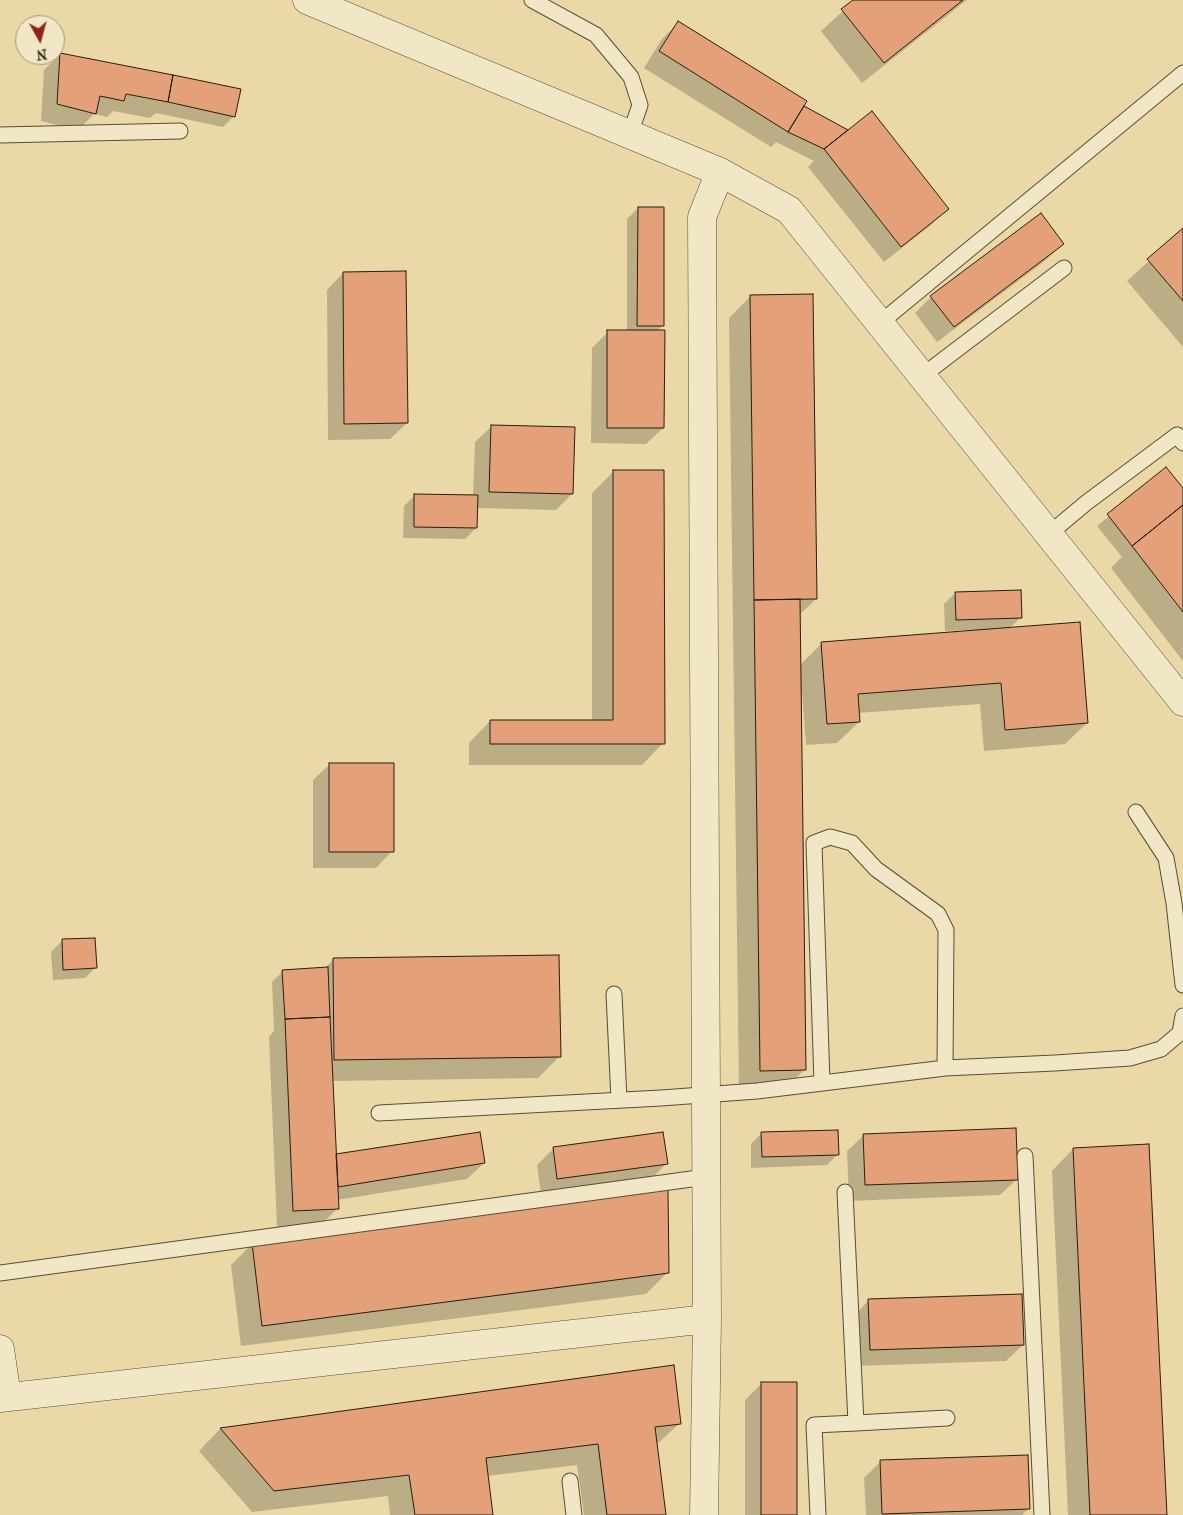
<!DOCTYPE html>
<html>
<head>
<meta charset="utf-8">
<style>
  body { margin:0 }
  #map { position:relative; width:1183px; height:1515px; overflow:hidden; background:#ead9a7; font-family:"IM FELL French Canon",serif }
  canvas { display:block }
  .north { position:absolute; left:15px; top:15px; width:50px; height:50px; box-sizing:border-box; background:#f1e6c6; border:1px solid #a0967e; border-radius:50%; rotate:173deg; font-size:14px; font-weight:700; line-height:20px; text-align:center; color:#271e12 }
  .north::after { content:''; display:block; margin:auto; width:18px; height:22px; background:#8f2418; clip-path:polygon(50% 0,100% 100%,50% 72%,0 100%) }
</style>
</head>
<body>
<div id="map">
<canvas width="1183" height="1515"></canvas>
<div class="north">N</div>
</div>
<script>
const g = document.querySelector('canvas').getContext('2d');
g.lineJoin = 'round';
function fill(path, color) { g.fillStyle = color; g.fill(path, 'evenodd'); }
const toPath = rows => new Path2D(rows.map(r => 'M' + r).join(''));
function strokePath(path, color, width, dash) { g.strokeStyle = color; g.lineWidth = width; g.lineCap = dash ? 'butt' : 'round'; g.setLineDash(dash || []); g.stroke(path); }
const shadow = toPath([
  [855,0,967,0,862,83,821,31],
  [678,23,802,107,848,132,947,209,931,225,884,262,808,167,814,161,776,142,771,147,644,68,662,39],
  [60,54,234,116,223,127,156,113,150,118,113,111,107,117,94,114,78,130,41,121,44,70],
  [638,208,663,325,656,332,663,428,646,444,591,443,592,348,608,332,627,332,627,219],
  [1183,230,1183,347,1127,281],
  [1063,244,1046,260,937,342,915,313,931,297],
  [343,273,407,423,390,439,328,440,327,290],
  [751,296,816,599,799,615,800,665,822,643,965,632,965,630,945,631,944,604,955,593,1020,618,1009,629,1087,723,1065,744,984,751,980,704,858,713,859,722,837,743,806,745,802,693,800,693,804,1070,783,1091,739,1092,729,318],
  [492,426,572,494,556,510,476,508,476,528,465,539,403,538,404,506,415,495,473,496,475,442],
  [1166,469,1183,491,1183,661,1111,568,1122,557,1097,526],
  [614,471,663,743,642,765,469,765,469,743,490,721,592,721,592,493],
  [330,764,392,851,376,868,313,868,313,780],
  [62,941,96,967,85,978,53,980,51,952],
  [333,960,560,1056,538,1078,332,1081,335,1155,484,1163,467,1179,337,1200,337,1209,321,1225,277,1227,269,1037,274,1031,272,982,283,971,324,969],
  [762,1133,838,1154,827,1165,751,1168,751,1144],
  [864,1135,1017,1179,1000,1195,849,1201,847,1151],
  [554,1148,666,1164,650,1180,541,1194,537,1165],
  [1073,1149,1165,1515,1068,1515,1052,1171],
  [252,1244,668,1272,646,1294,241,1346,231,1265],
  [869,1300,1023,1345,1006,1361,854,1366,853,1317],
  [673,1367,680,1423,656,1445,665,1515,584,1515,577,1465,487,1476,491,1515,390,1515,388,1496,252,1512,199,1451,220,1429],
  [762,1383,796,1515,745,1515,745,1400],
  [881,1461,1029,1508,1022,1515,866,1515,864,1478]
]);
const building = toPath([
  [853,0,963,0,884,63,841,9,853,0],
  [678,21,807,101,788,132,659,51,678,21],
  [60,53,173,75,168,102,126,94,124,101,100,96,96,114,57,104,60,53],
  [173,75,241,89,235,117,168,102,173,75],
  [804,106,848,130,824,149,788,132,804,106],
  [872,111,949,209,901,247,824,149,872,111],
  [638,207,664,207,664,326,637,326,638,207],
  [1041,213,1064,244,954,327,930,296,1041,213],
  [1183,228,1183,301,1147,259,1183,228],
  [406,271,408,423,344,424,343,272,406,271],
  [813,294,817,599,754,600,750,295,813,294],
  [607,330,665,330,664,428,607,428,607,330],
  [491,425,575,427,573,494,489,492,491,425],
  [1166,467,1183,488,1183,505,1132,546,1107,514,1166,467],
  [613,470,664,470,665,744,490,744,490,720,613,720,613,470],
  [414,494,478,495,477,528,414,527,414,494],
  [1183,505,1183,612,1132,546,1183,505],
  [1021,590,1022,618,956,620,955,592,1021,590],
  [800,599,806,1070,760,1071,754,600,800,599],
  [1080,622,1088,723,1005,730,1001,683,858,694,860,722,827,724,821,642,1080,622],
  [329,763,394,763,394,852,329,852,329,763],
  [95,938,97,968,63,970,62,939,95,938],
  [559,955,561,1057,334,1060,333,958,559,955],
  [328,967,330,1017,285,1019,282,970,328,967],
  [330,1017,339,1209,293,1211,285,1019,330,1017],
  [1016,1128,1018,1180,865,1185,863,1134,1016,1128],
  [838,1130,839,1155,762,1157,761,1132,838,1130],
  [480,1132,485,1163,338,1187,336,1154,480,1132],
  [663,1132,668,1164,557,1179,553,1147,663,1132],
  [1149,1144,1167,1515,1090,1515,1073,1148,1149,1144],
  [668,1189,669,1273,262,1326,252,1243,668,1189],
  [1022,1294,1024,1345,870,1350,868,1299,1022,1294],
  [674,1365,681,1424,655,1427,666,1515,607,1515,598,1444,486,1458,493,1515,415,1515,409,1475,274,1491,220,1428,674,1365],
  [761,1382,797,1382,797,1515,761,1515,761,1382],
  [1028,1455,1030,1509,882,1514,880,1460,1028,1455]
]);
const lane = toPath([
  [532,0,596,35,631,77,640,105,630,134],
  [0,135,180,131],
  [880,323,1183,73],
  [922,376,1064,268],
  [1049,534,1086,503,1177,435,1183,443],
  [1136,812,1166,858,1174,903,1183,985],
  [614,994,619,1100],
  [822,1082,814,843,830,837,852,843,876,869,938,914,946,930,945,1068],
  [379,1113,661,1098,757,1091,945,1068,1055,1063,1130,1058,1161,1049,1180,1033,1183,1016],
  [1025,1156,1042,1515],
  [0,1273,706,1177],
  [856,1423,947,1418],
  [570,1481,574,1515],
  [818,1515,814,1425,856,1423,845,1192]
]);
const street = toPath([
  [307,0,720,172,789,210,1183,702],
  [0,1349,7,1397],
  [0,1398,707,1319],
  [704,1515,707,1319,702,217,720,172]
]);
fill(shadow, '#0003');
fill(building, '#e4a079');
strokePath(building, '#271e12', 1);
strokePath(lane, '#584d37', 17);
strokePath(street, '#584d37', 29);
strokePath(lane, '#f1e6c6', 15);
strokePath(street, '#f1e6c6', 28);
</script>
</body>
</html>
